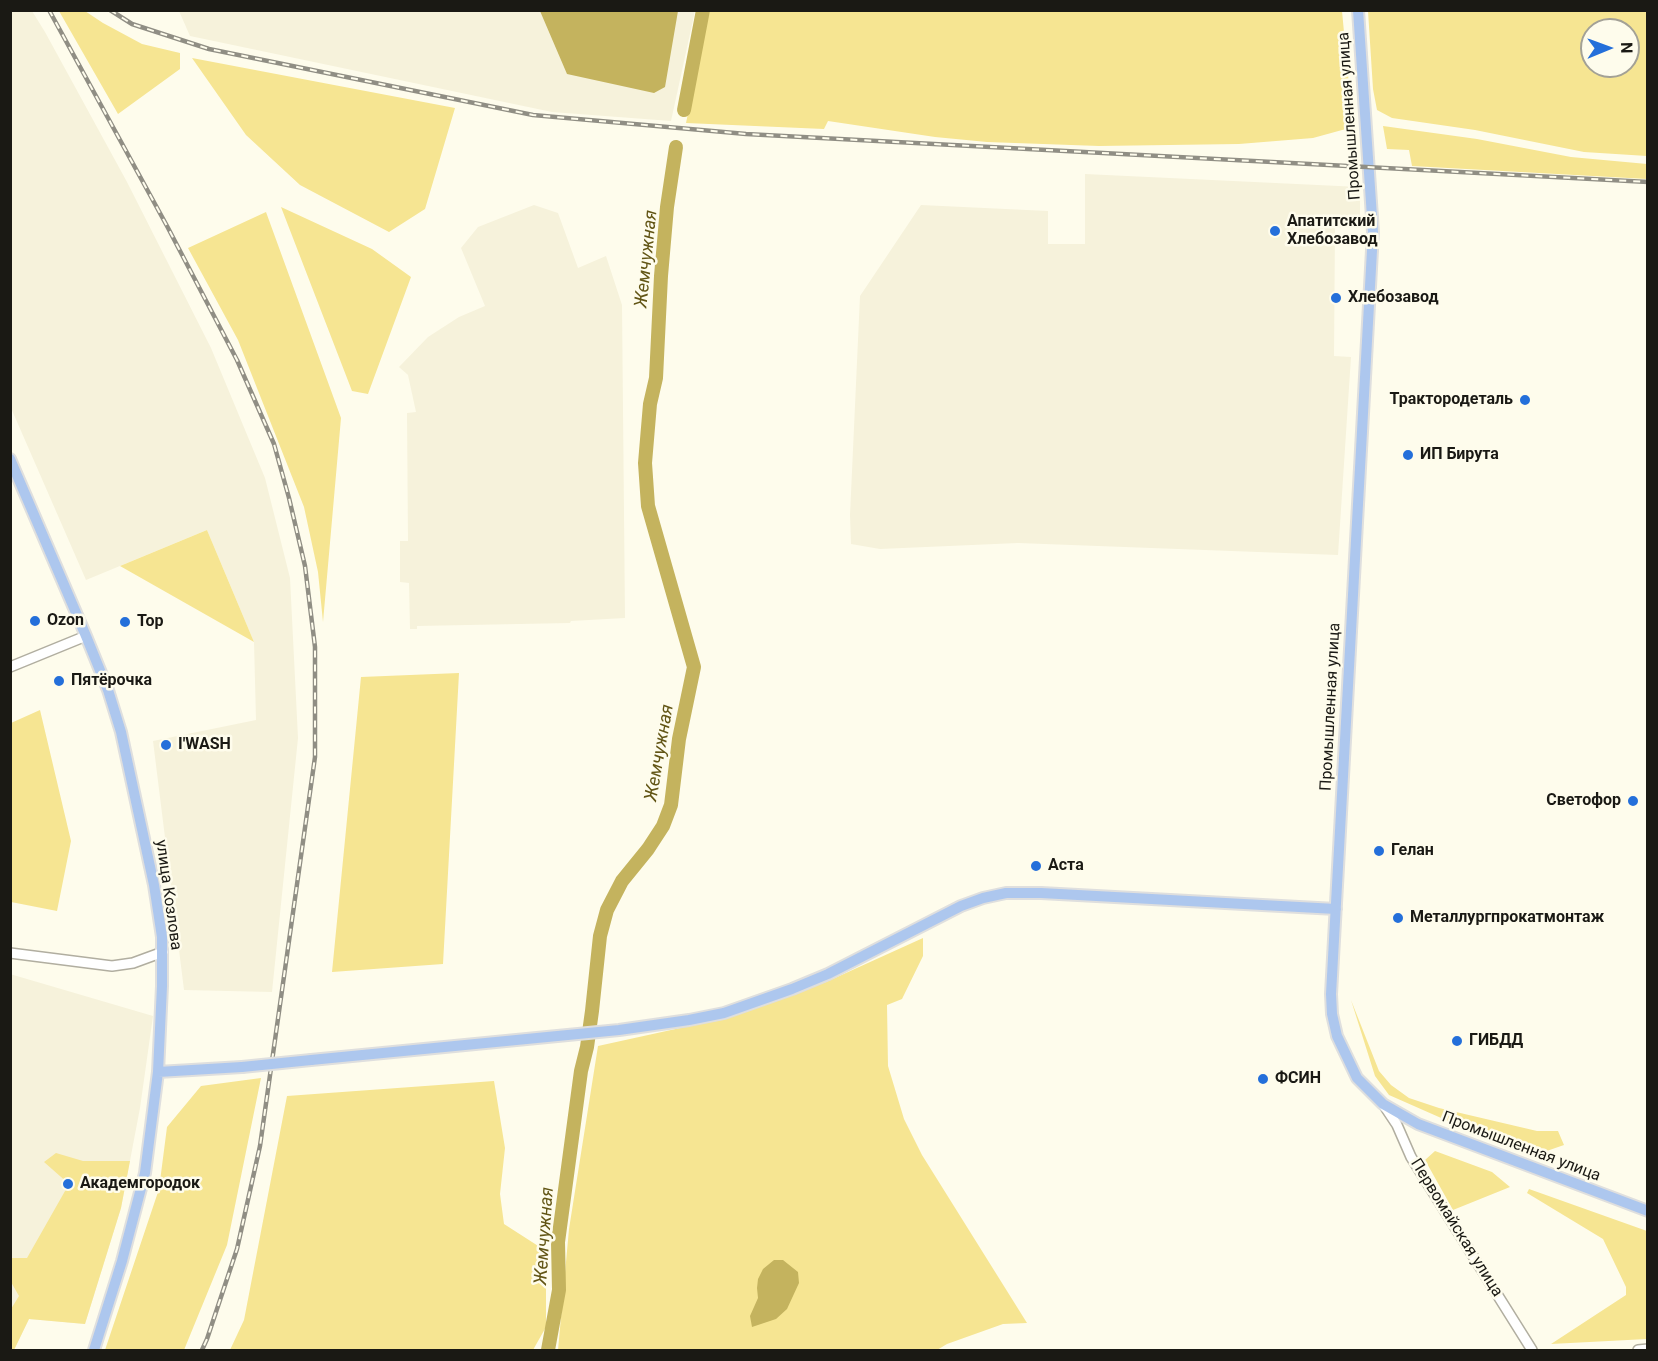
<!DOCTYPE html>
<html>
<head>
<meta charset="utf-8">
<style>
  body { margin:0 }
  #map { position:relative; width:1658px; height:1361px; overflow:hidden; background:#fefcec; font-family:Roboto,sans-serif }
  canvas { display:block }
  .frame { position:absolute; inset:0; border:12px solid #1a1914; pointer-events:none }
  .north { position:absolute; left:1580px; top:18px; width:60px; height:60px; box-sizing:border-box; background:#fefcec; border:2px solid #a3a196; border-radius:50%; rotate:89deg; font-size:16px; font-weight:700; line-height:24px; text-align:center; color:#1a1914 }
  .north::after { content:''; display:block; margin:auto; width:21px; height:27px; background:#246fda; clip-path:polygon(50% 0,100% 100%,50% 72%,0 100%) }
</style>
</head>
<body>
<div id="map">
<canvas width="1658" height="1361"></canvas>
<div class="frame"></div>
<div class="north">N</div>
</div>
<script>
const g = document.querySelector('canvas').getContext('2d');
g.lineJoin = 'round';
function fill(path, color) { g.fillStyle = color; g.fill(path, 'evenodd'); }
const toPath = rows => new Path2D(rows.map(r => 'M' + r).join(''));
function strokePath(path, color, width, dash) { g.strokeStyle = color; g.lineWidth = width; g.lineCap = dash ? 'butt' : 'round'; g.setLineDash(dash || []); g.stroke(path); }
function label(font, color, halo, rows, align = 'center') {
  g.font = font + ' Roboto,sans-serif'; g.lineWidth = 5; g.setLineDash([]); g.textBaseline = 'middle'; g.strokeStyle = halo; g.fillStyle = color; for (const [text, x, y, turn = 0] of rows) {
    g.save(); g.translate(x, y); g.rotate((+turn || 0) * Math.PI / 180); g.textAlign = isNaN(turn) ? turn : align; if (halo) g.strokeText(text, 0, 0); g.fillText(text, 0, 0); g.restore();
  }
}
const built = toPath([
  [10,11,32,11,45,32,127,182,211,348,265,478,290,578,298,738,272,992,184,990,153,741,256,720,254,642,207,530,86,580,11,408],
  [179,11,695,11,671,121,552,112,190,36],
  [1085,174,1360,187,1360,228,1335,228,1334,356,1351,357,1338,555,1018,543,880,549,851,544,850,515,860,296,921,205,1048,211,1048,244,1085,244],
  [534,205,558,213,578,268,606,256,622,305,625,618,571,621,570,623,417,626,417,629,410,629,409,583,400,582,400,541,408,541,407,413,416,412,408,375,399,367,428,337,459,317,485,306,461,248,478,227],
  [10,974,153,1016,140,1108,121,1208,85,1324,29,1319,14,1350,10,1350]
]);
const green = toPath([
  [59,11,85,11,103,23,142,44,180,53,180,69,118,114],
  [1342,11,1353,127,1313,138,1239,144,1099,146,987,142,935,137,828,121,824,129,686,123,709,11],
  [1368,11,1647,11,1647,156,1584,152,1475,130,1392,118,1377,110,1373,89],
  [1592,30,1628,30,1628,66,1592,66],
  [192,58,455,108,425,209,389,232,300,185,246,135],
  [1383,126,1477,139,1571,157,1647,164,1647,179,1412,166,1409,150,1387,149],
  [281,207,372,249,411,277,368,394,352,391],
  [266,212,341,418,323,622,318,572,304,507,238,340,188,248],
  [207,530,254,642,120,566],
  [459,673,443,964,332,972,361,677],
  [40,710,71,841,57,911,11,902,11,723],
  [923,938,923,956,902,999,887,1005,888,1066,904,1119,922,1155,1027,1323,1003,1324,947,1344,937,1350,558,1350,569,1229,598,1046,712,1021,826,982],
  [1351,1000,1379,1071,1391,1085,1409,1098,1439,1108,1537,1131,1558,1131,1564,1145,1538,1154,1457,1125,1389,1095,1375,1076],
  [261,1078,227,1245,184,1350,105,1350,159,1189,167,1127,201,1086],
  [494,1081,505,1148,500,1194,504,1224,546,1251,546,1327,533,1350,230,1350,244,1320,287,1096],
  [1435,1151,1492,1172,1510,1187,1453,1210,1425,1160],
  [56,1153,83,1161,130,1161,121,1208,85,1324,29,1319,14,1350,11,1350,11,1309,19,1296,11,1282,11,1258,27,1258,69,1184,44,1162],
  [1529,1189,1647,1231,1647,1339,1551,1344,1626,1295,1626,1287,1603,1239,1527,1193]
]);
const water = toPath([
  [540,11,678,11,665,87,654,93,567,74],
  [774,1260,783,1260,798,1272,799,1283,787,1309,776,1319,752,1327,750,1316,758,1298,757,1288,758,1279,763,1269]
]);
const river = toPath([
  [684,110,703,10],
  [548,1350,559,1290,558,1242,581,1071,587,1047,592,1011,600,936,607,910,622,881,648,849,663,826,671,805,679,739,694,667,648,506,645,463,650,404,656,378,661,276,667,207,676,147]
]);
const minor = toPath([
  [10,667,86,636],
  [10,953,112,966,133,963,163,952],
  [1383,1104,1397,1125,1411,1157,1532,1350],
  [1638,1350,1648,1349]
]);
const major = toPath([
  [1358,10,1373,232,1331,994,1332,1014,1337,1036,1357,1078,1383,1104,1418,1124,1648,1211],
  [10,459,86,636,108,690,121,732,154,885,162,937,162,986,158,1072,145,1173,122,1261,94,1350],
  [311,1060,619,1030,689,1020,724,1013,792,989,828,974,961,906,983,898,1006,893,1041,893,1336,909],
  [158,1072,242,1067]
]);
const rail = toPath([
  [49,10,167,226,237,360,274,444,289,498,305,566,315,647,315,757,260,1146,237,1249,207,1339,202,1350],
  [110,10,132,24,209,49,533,115,746,134,1648,182]
]);
const majorBridge = toPath([
  [242,1067,311,1060]
]);
const markers = [
  [1275,231,6,"#246fda"],
  [1336,298,6,"#246fda"],
  [1525,400,6,"#246fda"],
  [1408,455,6,"#246fda"],
  [35,621,6,"#246fda"],
  [125,622,6,"#246fda"],
  [59,681,6,"#246fda"],
  [166,745,6,"#246fda"],
  [1633,801,6,"#246fda"],
  [1379,851,6,"#246fda"],
  [1036,866,6,"#246fda"],
  [1398,918,6,"#246fda"],
  [1457,1041,6,"#246fda"],
  [1263,1079,6,"#246fda"],
  [68,1184,6,"#246fda"]
];
const streetNames = [
  ["Промышленная улица",1350,116,-94],
  ["Промышленная улица",1331,707,-87],
  ["улица Козлова",168,895,82],
  ["Промышленная улица",1521,1147,21],
  ["Первомайская улица",1456,1228,58]
];
const poiNames = [
  ["Апатитский",1287,222],
  ["Хлебозавод",1287,240],
  ["Хлебозавод",1348,298],
  ["Трактородеталь",1513,400,"right"],
  ["ИП Бирута",1420,455],
  ["Ozon",47,621],
  ["Тор",137,622],
  ["Пятёрочка",71,681],
  ["I'WASH",178,745],
  ["Светофор",1621,801,"right"],
  ["Гелан",1391,851],
  ["Аста",1048,866],
  ["Металлургпрокатмонтаж",1410,918],
  ["ГИБДД",1469,1041],
  ["ФСИН",1275,1079],
  ["Академгородок",80,1184]
];
const waterNames = [
  ["Жемчужная",647,259,-84],
  ["Жемчужная",660,753,-80],
  ["Жемчужная",545,1236,-86]
];
fill(built, '#f6f2db');
fill(green, '#f6e592');
fill(water, '#c4b35e');
strokePath(river, '#c4b35e', 14);
strokePath(minor, '#b1aea0', 12);
strokePath(major, '#dfdfde', 14);
strokePath(minor, '#fff', 9);
strokePath(major, '#adc7ee', 10);
strokePath(rail, '#908e84', 4.5);
strokePath(rail, '#fefcec', 2, [7]);
strokePath(majorBridge, '#dfdfde', 14, []);
strokePath(majorBridge, '#adc7ee', 10);
for (const [x, y, r, color] of markers) { const dot = new Path2D(); dot.arc(x, y, r, 0, 2 * Math.PI); g.fillStyle = color; g.fill(dot); strokePath(dot, '#fefcec', 2); }
label('16px', '#1a1914', '#fefcec', streetNames);
label('bold 16px', '#1a1914', '#fefcec', poiNames, 'left');
label('italic 18px', '#625515', '#fefcec', waterNames);
</script>
</body>
</html>
